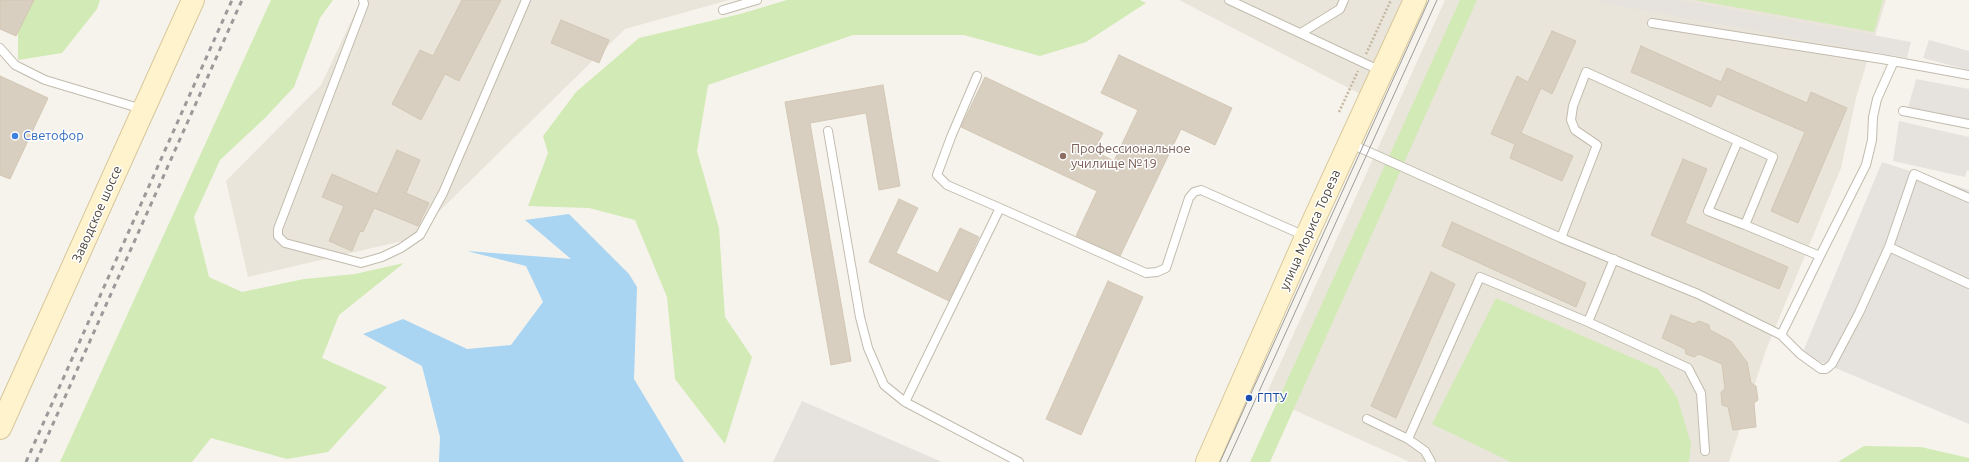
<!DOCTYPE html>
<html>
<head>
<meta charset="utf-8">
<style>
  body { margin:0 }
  canvas { display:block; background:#f6f3ec }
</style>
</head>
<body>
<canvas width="1969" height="462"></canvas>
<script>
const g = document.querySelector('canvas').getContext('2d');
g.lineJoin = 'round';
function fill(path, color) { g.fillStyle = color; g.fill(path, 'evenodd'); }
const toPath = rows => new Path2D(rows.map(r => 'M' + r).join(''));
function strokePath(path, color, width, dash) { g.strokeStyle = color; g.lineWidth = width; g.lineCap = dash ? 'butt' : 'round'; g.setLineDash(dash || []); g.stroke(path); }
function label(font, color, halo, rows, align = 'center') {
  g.font = font + ' Ubuntu,sans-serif'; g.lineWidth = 3; g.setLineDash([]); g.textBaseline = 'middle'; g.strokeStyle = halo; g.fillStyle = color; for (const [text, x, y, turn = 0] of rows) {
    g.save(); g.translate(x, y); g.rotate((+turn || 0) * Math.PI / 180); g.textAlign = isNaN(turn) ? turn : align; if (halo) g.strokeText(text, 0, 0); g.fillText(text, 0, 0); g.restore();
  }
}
const residential = toPath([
  [361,0,729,0,625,29,411,239,248,277,226,181,321,85],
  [1179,0,1403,0,1360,94],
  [1445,0,1886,0,1856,98,1841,168,1766,350,1729,462,1410,462,1265,397]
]);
const industrial = toPath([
  [1598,0,1677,0,1911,42,1907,58,1598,2],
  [1929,40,1969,51,1969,70,1923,58],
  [1916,79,1969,89,1969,120,1908,108],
  [1899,121,1969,137,1969,171,1967,170,1965,177,1893,161],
  [1882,162,1969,190,1969,424,1802,354],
  [802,401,942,462,773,462]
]);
const green = toPath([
  [28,0,100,0,97,9,62,53,18,60,18,32],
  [271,0,333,0,320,18,294,87,265,118,220,160,194,217,209,277,242,292,304,279,355,274,404,263,339,315,322,358,387,387,328,452,287,459,211,438,192,462,60,462],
  [787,0,1140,0,1146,3,1086,42,1040,56,964,35,853,35,708,85,697,151,719,228,725,317,752,357,725,444,675,379,667,297,635,220,589,208,528,206,548,153,543,136,576,92,639,38,740,14],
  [1460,0,1477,0,1270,462,1250,462],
  [1695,0,1883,0,1874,32],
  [1496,298,1658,369,1677,397,1691,444,1689,462,1511,462,1432,424],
  [1864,446,1921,447,1969,458,1969,462,1838,462]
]);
const water = toPath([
  [569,214,629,274,637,287,634,379,684,462,439,462,440,437,422,366,363,334,403,319,467,349,511,345,543,302,526,266,467,251,571,259,525,220]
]);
const building = toPath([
  [0,0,34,0,16,36,0,29,0,0],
  [462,0,501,0,459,81,445,74,421,120,392,104,420,50,433,56,462,0],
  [561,20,609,40,599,63,551,43,561,20],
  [1552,31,1576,41,1552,94,1541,88,1521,133,1573,156,1562,181,1510,158,1515,144,1491,134,1517,76,1528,82,1552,31],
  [1641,46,1721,82,1727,68,1807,103,1811,92,1847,108,1798,223,1771,211,1805,132,1717,94,1711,107,1631,72,1641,46],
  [1119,55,1232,108,1215,145,1181,129,1120,256,1076,236,1097,191,961,127,985,77,1103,133,1094,151,1114,161,1138,110,1101,93,1119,55],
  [0,76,48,98,10,179,0,175,0,76],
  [883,85,900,186,879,190,866,113,810,123,851,361,831,365,785,102,883,85],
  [397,150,420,160,406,193,429,203,418,226,374,208,363,232,360,231,352,251,329,241,344,206,322,197,332,174,377,194,397,150],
  [1683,159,1707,169,1685,223,1788,267,1779,289,1651,235,1683,159],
  [899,199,918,208,896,253,938,273,960,228,979,237,949,301,869,262,899,199],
  [1452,222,1586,283,1576,307,1442,246,1452,222],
  [1431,272,1455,284,1396,418,1371,406,1431,272],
  [1108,281,1143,297,1081,435,1046,419,1108,281],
  [1671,315,1694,324,1699,321,1709,325,1710,330,1731,341,1747,362,1751,383,1756,386,1758,400,1754,403,1756,427,1733,430,1728,407,1722,405,1721,392,1725,389,1722,364,1699,354,1694,357,1686,354,1685,349,1662,338,1671,315]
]);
const path = toPath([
  [1366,54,1391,0],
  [1339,112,1358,71]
]);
const lane = toPath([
  [363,0,364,4,278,229,278,236,285,243,361,263,382,257,401,248,420,235,443,193,526,0],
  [1229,0,1381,71],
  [723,10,757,0],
  [1652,23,1882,59,1969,75],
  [1301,33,1340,9,1344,0],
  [0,48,15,65,45,80,142,109],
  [977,76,951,137,937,175,947,185,1000,208],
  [1903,111,1969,124],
  [828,131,860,317,868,348,884,385,905,402],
  [1738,141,1708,211,1745,225],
  [1349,143,1561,238,1698,294,1781,335,1800,354,1821,369,1826,369,1832,364,1859,313,1889,247,1914,174,1969,198],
  [1561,238,1597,145,1575,130,1571,120,1573,106,1586,72,1773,157,1745,225,1820,256,1781,335],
  [1889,247,1969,284],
  [1820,256,1866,165,1872,140,1873,117,1877,99,1894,61],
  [1588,322,1688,368,1701,393,1705,451],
  [1367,419,1408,439,1480,277,1588,322,1614,259],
  [1408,439,1425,451,1431,462],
  [1019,462,905,402,1000,208,1146,273,1157,272,1166,268,1189,198,1194,192,1201,190,1305,236]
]);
const secondary = toPath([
  [0,428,193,0],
  [1207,462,1306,237,1415,0]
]);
const tram = toPath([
  [1220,462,1429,0],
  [1227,462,1437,0]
]);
const rail = toPath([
  [26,462,232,0],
  [36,462,242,0]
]);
const markers = [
  [15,136,4,"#3f7fe0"],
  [1063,156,4,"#8d6e63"],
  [1249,398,4,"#1a4fb4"]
];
const shopNames = [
  ["Светофор",23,136]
];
const educationNames = [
  ["Профессиональное",1071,149],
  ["училище №19",1071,164]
];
const streetNames = [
  ["Заводское шоссе",97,214,-66],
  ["улица Мориса Тореза",1310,230,-66]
];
const transitNames = [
  ["ГПТУ",1257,398]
];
fill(residential, '#eae5da');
fill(industrial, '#e6e2dd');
fill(green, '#d2eab5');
fill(water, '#a9d4f2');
fill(building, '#d8cfc1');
strokePath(building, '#d3c7b4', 1);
strokePath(lane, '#c2bbae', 10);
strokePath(secondary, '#d6c79b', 24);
strokePath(path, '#c4b79f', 2.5, [2, 2]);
strokePath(lane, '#fff', 8);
strokePath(secondary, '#fff3cd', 22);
strokePath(tram, '#9a9a9a', 1);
strokePath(rail, '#9a9a9a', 3, [5, 5]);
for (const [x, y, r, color] of markers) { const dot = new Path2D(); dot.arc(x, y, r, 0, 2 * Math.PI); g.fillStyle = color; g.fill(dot); strokePath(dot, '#fff', 1.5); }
label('13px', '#366cbe', '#fff', shopNames, 'left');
label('13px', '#785e54', '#fff', educationNames, 'left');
label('13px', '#4b4439', '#fff', streetNames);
label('13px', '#164399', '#fff', transitNames, 'left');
</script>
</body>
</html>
